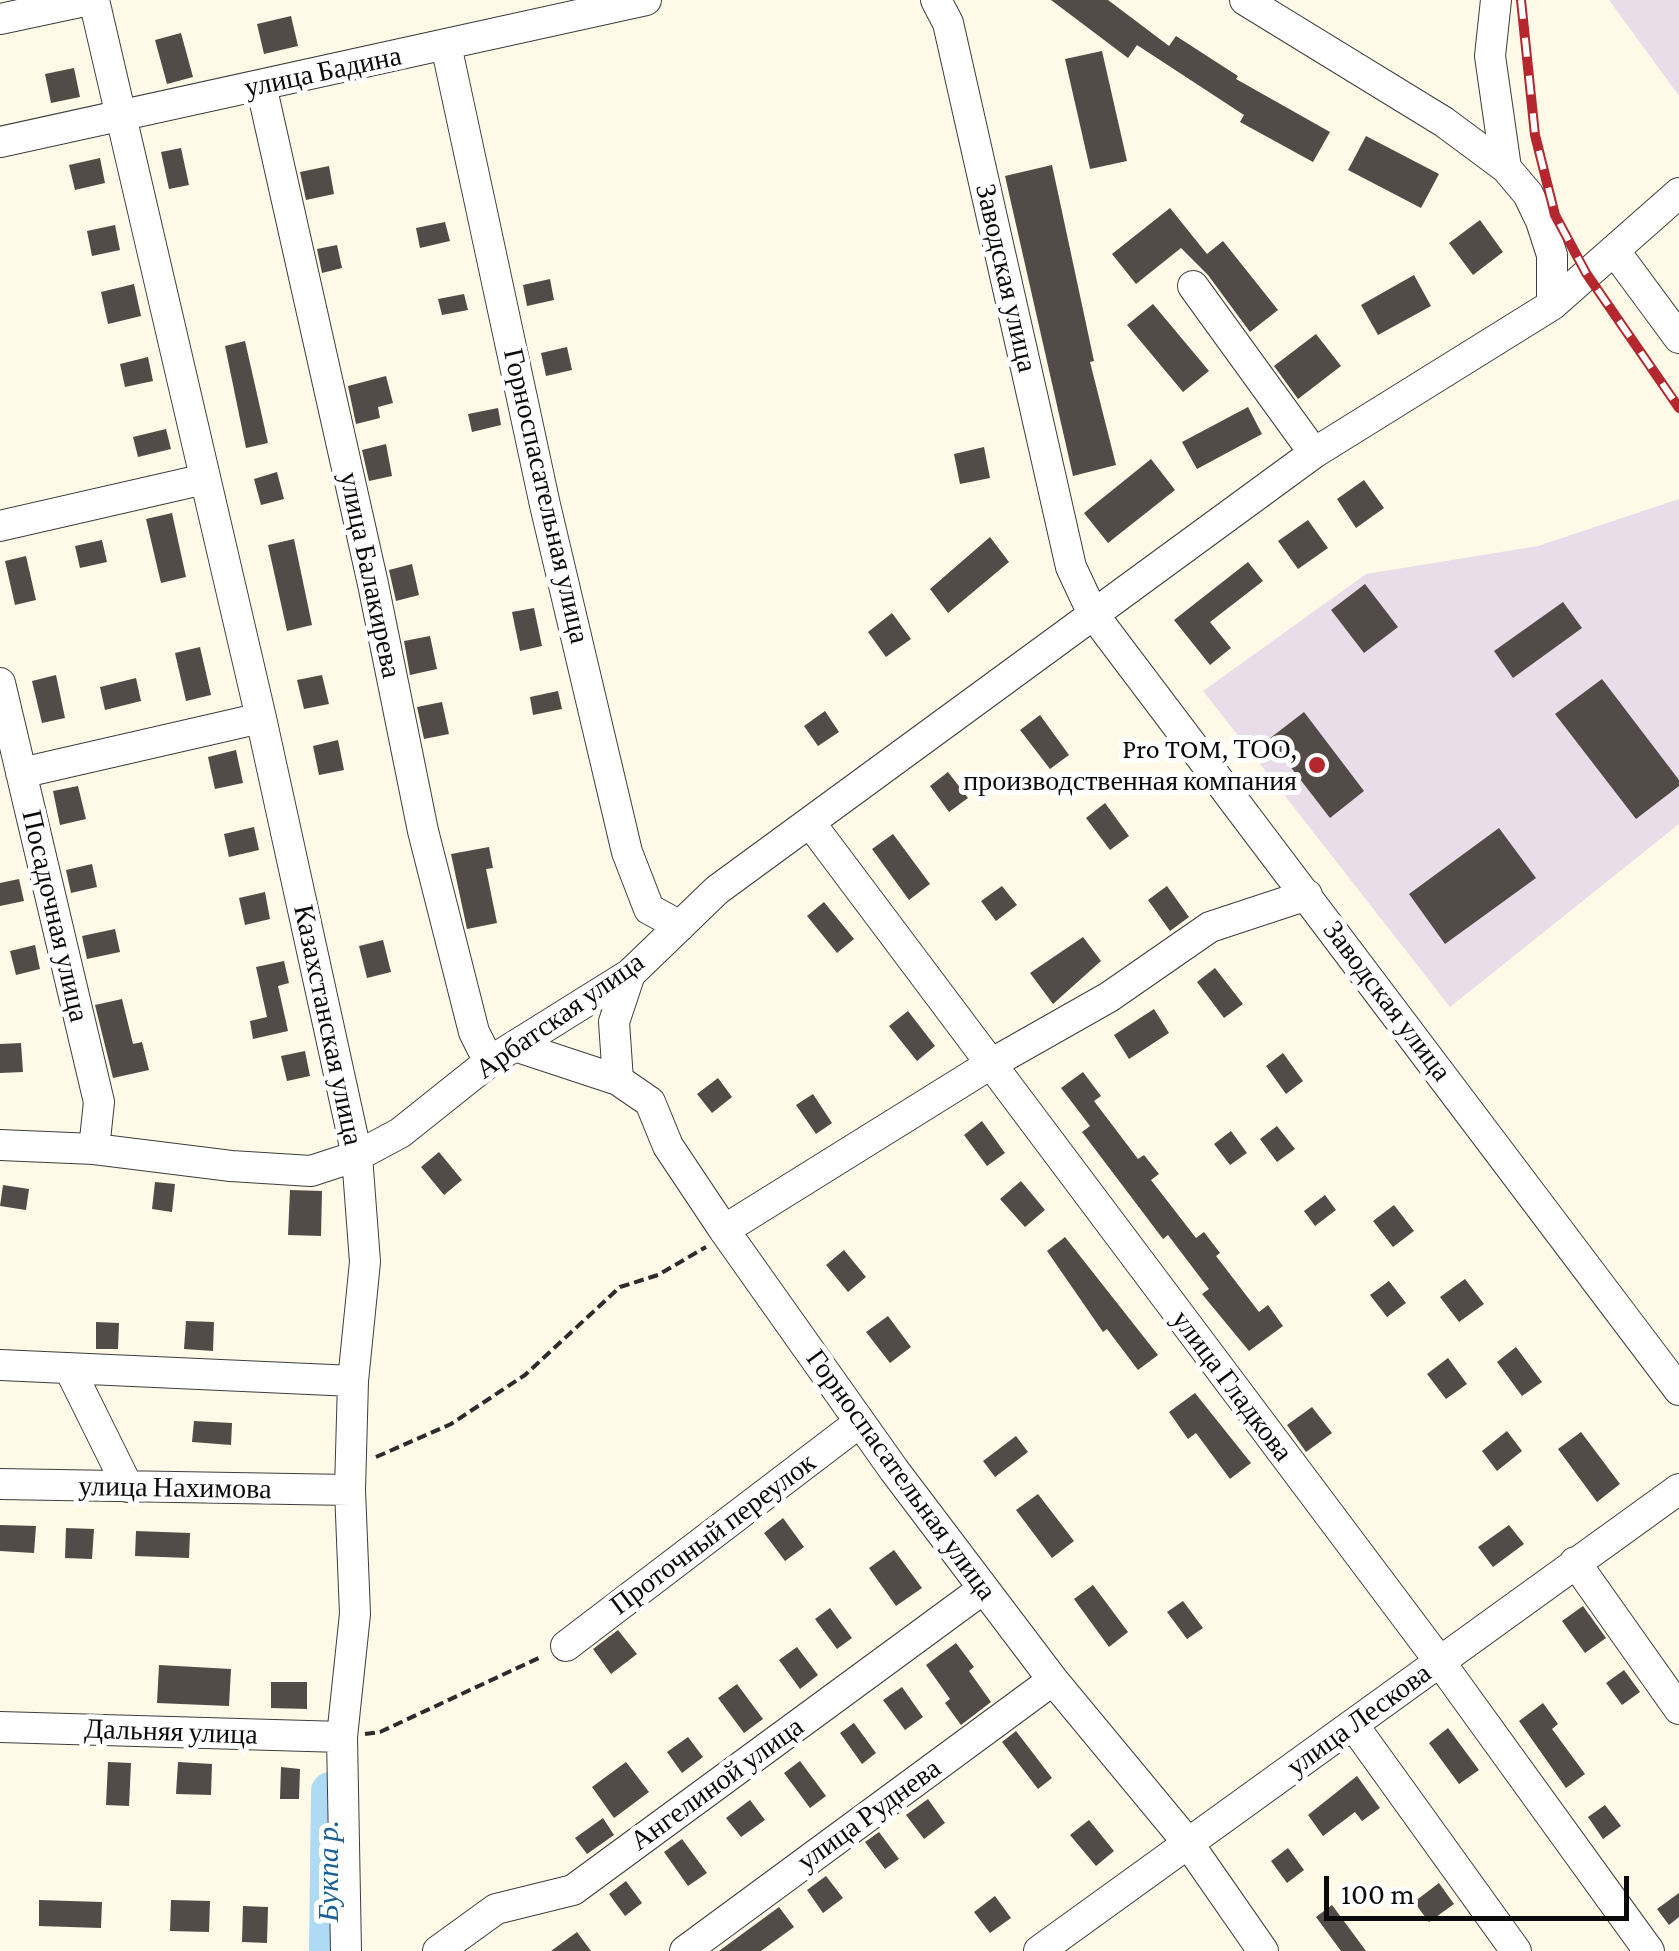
<!DOCTYPE html>
<html>
<head>
<meta charset="utf-8">
<style>
  body { margin:0 }
  #map { position:relative; width:1679px; height:1951px; overflow:hidden; background:#fefae7; font-family:"Crimson Pro",serif }
  canvas { display:block }
  .scale { position:absolute; left:1324px; top:1876px; width:305px; height:45px; box-sizing:border-box; border:5px solid #0a0a0a; border-top:0; padding-left:12px; font-size:30px; line-height:35px; white-space:nowrap; color:#0a0a0a; -webkit-text-stroke:8px #fff; paint-order:stroke }
</style>
</head>
<body>
<div id="map">
<canvas width="1679" height="1951"></canvas>
<div class="scale">100 m</div>
</div>
<script>
const g = document.querySelector('canvas').getContext('2d');
g.lineJoin = 'round';
function fill(path, color) { g.fillStyle = color; g.fill(path, 'evenodd'); }
const toPath = rows => new Path2D(rows.map(r => 'M' + r).join(''));
function strokePath(path, color, width, dash) { g.strokeStyle = color; g.lineWidth = width; g.lineCap = dash ? 'butt' : 'round'; g.setLineDash(dash || []); g.stroke(path); }
function label(font, color, halo, rows, align = 'center') {
  g.font = font + ' "Crimson Pro",serif'; g.lineWidth = 10; g.setLineDash([]); g.textBaseline = 'middle'; g.strokeStyle = halo; g.fillStyle = color; for (const [text, x, y, turn = 0] of rows) {
    g.save(); g.translate(x, y); g.rotate((+turn || 0) * Math.PI / 180); g.textAlign = isNaN(turn) ? turn : align; if (halo) g.strokeText(text, 0, 0); g.fillText(text, 0, 0); g.restore();
  }
}
const industrial = toPath([
  [1609,0,1679,0,1679,96],
  [1679,499,1679,824,1450,1007,1203,691,1366,574,1538,546]
]);
const river = toPath([
  [328,1951,330,1791]
]);
const building = toPath([
  [1051,0,1108,0,1169,46,1176,36,1238,76,1236,79,1330,132,1313,162,1240,122,1244,115,1137,45,1128,58],
  [291,16,298,46,264,54,257,24],
  [181,33,193,77,167,84,155,40],
  [1102,51,1127,161,1090,169,1065,59],
  [74,68,80,97,51,103,45,74],
  [1366,136,1439,174,1421,208,1348,170],
  [181,148,189,185,169,189,161,152],
  [100,158,105,183,75,190,69,165],
  [1052,165,1094,361,1090,362,1116,465,1073,476,1005,176],
  [329,166,334,194,306,200,300,172],
  [1170,208,1207,254,1223,241,1278,310,1250,332,1208,275,1181,248,1136,284,1112,254],
  [1480,220,1503,252,1473,275,1449,243],
  [445,222,450,241,420,248,416,228],
  [115,225,120,250,92,256,87,231],
  [337,245,342,268,322,273,317,249],
  [1414,275,1431,306,1378,335,1361,305],
  [550,279,554,300,527,306,523,285],
  [134,284,141,316,108,324,101,292],
  [464,294,468,310,442,315,438,299],
  [1153,304,1209,371,1183,392,1127,325],
  [1316,334,1341,366,1298,399,1274,366],
  [245,341,268,443,246,448,225,346],
  [567,347,572,370,546,376,541,353],
  [148,357,153,381,125,387,120,364],
  [386,376,393,403,378,407,380,418,356,424,348,386],
  [1248,407,1262,434,1197,469,1182,442],
  [498,408,501,425,472,432,468,414],
  [166,429,171,449,138,457,133,437],
  [386,444,392,476,369,481,362,450],
  [984,447,990,478,960,484,954,454],
  [1151,459,1175,490,1108,543,1084,513],
  [277,472,284,499,261,505,254,479],
  [1364,480,1384,508,1356,528,1337,499],
  [172,513,186,577,161,583,146,519],
  [1308,520,1328,548,1298,569,1278,541],
  [990,537,1009,562,948,613,930,589],
  [294,539,312,625,287,631,268,545],
  [102,540,107,562,80,568,75,546],
  [26,556,36,600,15,605,5,561],
  [1248,562,1263,581,1210,622,1231,648,1210,665,1174,620],
  [412,564,419,595,396,601,389,570],
  [1365,584,1398,627,1364,653,1331,610],
  [1563,602,1582,628,1513,678,1494,651],
  [534,608,542,646,520,651,512,612],
  [892,613,911,639,886,657,868,632],
  [430,636,437,669,410,675,404,641],
  [200,647,211,695,186,701,175,653],
  [56,675,65,718,42,723,32,681],
  [322,675,329,704,304,709,297,680],
  [136,678,141,701,105,710,100,687],
  [1602,679,1679,780,1679,786,1636,819,1555,714],
  [558,691,562,709,533,715,530,697],
  [442,702,449,734,424,739,417,707],
  [825,711,839,732,818,746,804,726],
  [1304,712,1364,791,1330,818,1269,739],
  [1040,715,1069,755,1050,769,1020,730],
  [338,740,344,770,319,775,313,746],
  [236,750,243,783,215,789,208,757],
  [948,772,968,798,949,812,930,786],
  [78,786,86,819,60,825,53,791],
  [1105,803,1129,836,1110,850,1086,818],
  [254,827,259,850,229,857,224,834],
  [1499,828,1536,878,1445,944,1409,894],
  [893,834,930,884,909,900,872,849],
  [489,847,493,868,486,869,497,923,467,929,451,854],
  [92,864,97,887,71,893,66,870],
  [19,879,24,901,0,906,0,883],
  [1002,886,1017,905,996,921,981,901],
  [1167,886,1189,917,1170,931,1148,900],
  [265,892,270,919,245,925,239,898],
  [824,902,854,939,837,953,807,916],
  [115,929,120,952,87,959,82,936],
  [1083,937,1101,961,1053,1004,1030,973],
  [383,940,391,972,367,978,359,946],
  [35,945,40,969,16,975,10,951],
  [284,961,289,983,278,986,288,1031,253,1039,250,1021,267,1017,256,967],
  [1215,968,1243,1004,1224,1018,1197,982],
  [122,999,133,1044,142,1042,149,1070,113,1078,95,1005],
  [1154,1009,1169,1033,1129,1059,1114,1035],
  [908,1011,935,1046,917,1061,889,1026],
  [21,1043,23,1072,0,1073,0,1044],
  [305,1051,310,1076,287,1081,281,1056],
  [1283,1053,1303,1081,1286,1094,1266,1066],
  [1083,1072,1101,1096,1094,1101,1138,1159,1144,1155,1159,1174,1151,1180,1196,1238,1204,1232,1220,1253,1216,1256,1259,1312,1268,1305,1283,1326,1249,1351,1202,1294,1209,1289,1168,1235,1163,1239,1082,1132,1090,1126,1061,1088],
  [718,1078,732,1097,712,1113,697,1094],
  [813,1094,832,1123,816,1134,796,1105],
  [982,1121,1005,1153,987,1166,964,1135],
  [1277,1126,1295,1149,1277,1162,1260,1139],
  [1231,1131,1247,1153,1230,1165,1214,1144],
  [439,1152,462,1180,444,1195,421,1167],
  [1021,1181,1045,1210,1025,1227,1000,1199],
  [155,1182,175,1184,172,1212,152,1209],
  [3,1185,29,1189,26,1210,0,1206],
  [290,1190,322,1191,321,1236,288,1235],
  [1325,1195,1336,1210,1315,1226,1304,1211],
  [1394,1205,1414,1231,1393,1247,1373,1221],
  [1065,1237,1158,1355,1138,1370,1107,1329,1103,1332,1047,1251],
  [844,1250,866,1277,848,1292,826,1265],
  [1465,1279,1484,1304,1459,1322,1440,1297],
  [1389,1281,1406,1303,1387,1317,1370,1295],
  [888,1316,911,1347,890,1363,866,1332],
  [186,1321,214,1322,213,1351,184,1349],
  [96,1322,119,1323,118,1349,96,1349],
  [1516,1347,1542,1382,1522,1396,1497,1362],
  [1448,1358,1467,1384,1446,1399,1427,1374],
  [1195,1393,1251,1463,1230,1479,1196,1433,1188,1439,1169,1412],
  [1312,1407,1332,1433,1306,1452,1287,1425],
  [194,1421,232,1423,231,1445,192,1442],
  [1507,1431,1522,1451,1497,1471,1482,1451],
  [1581,1432,1620,1484,1597,1502,1558,1449],
  [1016,1436,1028,1452,995,1477,983,1461],
  [1038,1494,1074,1541,1052,1558,1016,1510],
  [783,1518,804,1547,785,1561,764,1533],
  [0,1525,36,1526,34,1553,0,1551],
  [1509,1525,1524,1544,1493,1567,1478,1547],
  [66,1528,94,1529,92,1559,65,1558],
  [136,1531,190,1533,189,1558,135,1556],
  [894,1550,922,1588,896,1606,869,1568],
  [1093,1585,1128,1632,1109,1647,1074,1599],
  [1183,1601,1203,1628,1187,1639,1167,1612],
  [1583,1606,1606,1638,1585,1653,1562,1621],
  [830,1608,852,1638,837,1649,815,1619],
  [618,1630,637,1654,611,1674,593,1649],
  [956,1643,974,1667,969,1671,991,1702,961,1725,945,1703,950,1699,926,1665],
  [797,1647,818,1675,800,1689,779,1660],
  [159,1665,231,1669,229,1706,157,1703],
  [1624,1670,1640,1692,1622,1705,1606,1683],
  [271,1682,307,1682,307,1709,271,1708],
  [737,1684,763,1719,744,1733,718,1698],
  [902,1687,923,1717,905,1730,883,1700],
  [1543,1703,1558,1724,1552,1729,1585,1774,1566,1788,1519,1721],
  [854,1723,876,1753,862,1764,840,1733],
  [1448,1728,1479,1770,1459,1784,1429,1743],
  [1016,1731,1052,1778,1038,1789,1002,1742],
  [688,1737,703,1757,682,1773,667,1752],
  [800,1761,826,1796,810,1808,784,1773],
  [108,1762,131,1763,129,1806,106,1805],
  [178,1762,212,1764,211,1795,176,1794],
  [626,1762,649,1792,614,1818,592,1787],
  [281,1767,300,1769,299,1799,280,1799],
  [1357,1776,1380,1808,1362,1821,1355,1812,1323,1836,1308,1815],
  [928,1799,945,1823,924,1839,906,1815],
  [750,1800,765,1820,741,1837,726,1818],
  [1605,1805,1621,1826,1603,1839,1588,1817],
  [603,1818,614,1835,587,1854,575,1838],
  [1089,1820,1114,1851,1096,1866,1070,1835],
  [879,1832,899,1859,885,1869,865,1842],
  [682,1839,707,1873,688,1886,664,1852],
  [1288,1848,1304,1870,1287,1883,1271,1861],
  [826,1876,843,1898,823,1913,807,1890],
  [626,1881,642,1903,625,1916,609,1894],
  [1439,1883,1454,1904,1429,1922,1414,1902],
  [1679,1893,1679,1917,1669,1925,1657,1909],
  [995,1896,1011,1918,990,1933,974,1912],
  [39,1900,102,1902,101,1928,39,1926],
  [171,1900,210,1901,209,1932,170,1931],
  [1332,1905,1366,1951,1341,1951,1316,1917],
  [243,1906,268,1907,267,1943,242,1942],
  [779,1907,794,1927,761,1951,719,1951],
  [577,1932,591,1951,551,1951]
]);
const path = toPath([
  [376,1457,451,1424,525,1375,620,1287,658,1275,706,1247],
  [365,1734,380,1732,543,1656]
]);
const minor = toPath([
  [94,0,261,718,357,1156,365,1262,353,1381,350,1490,355,1614,342,1737,346,1951],
  [936,0,948,23,1071,567,1093,614,1679,1390],
  [1245,0,1444,122,1506,168,1528,194,1541,221,1552,255,1552,305],
  [1496,0,1490,56,1506,168],
  [0,19,89,0],
  [446,45,545,505,627,852,649,909,680,926],
  [261,85,373,584,423,831,474,1032,489,1062],
  [0,142,646,0],
  [1614,250,1679,338],
  [1193,286,1314,453],
  [0,526,205,479],
  [0,683,99,1102,94,1149],
  [21,773,261,718],
  [811,824,1440,1662,1649,1951],
  [630,974,614,1022,618,1080,650,1102,668,1146,724,1230,894,1470,1053,1680,1188,1843,1263,1951],
  [515,1046,618,1080],
  [0,1145,94,1149,231,1166,311,1171,357,1156,400,1133,489,1062,630,974,717,890,1314,453,1552,305,1679,193],
  [724,1230,989,1065,1109,997,1210,927,1307,895],
  [0,1365,353,1381],
  [69,1368,128,1487],
  [0,1484,350,1490],
  [1575,1562,1679,1709],
  [566,1646,860,1422],
  [1354,1726,1516,1951],
  [0,1727,342,1737],
  [438,1951,496,1909,573,1890,983,1589],
  [685,1951,1053,1680],
  [1039,1951,1679,1489]
]);
const rail = toPath([
  [1521,0,1535,135,1555,215,1586,273,1679,408]
]);
const markers = [
  [1317,765,10,"#b4272f"]
];
const streetNames = [
  ["улица Бадина",323,72,-12],
  ["Заводская улица",1006,278,77],
  ["Горноспасательная улица",546,496,77],
  ["улица Балакирева",370,575,78],
  ["Посадочная улица",55,916,77],
  ["Заводская улица",1387,1001,53],
  ["Арбатская улица",560,1016,-35],
  ["Казахстанская улица",328,1025,78],
  ["улица Гладкова",1232,1386,53],
  ["Горноспасательная улица",901,1475,54],
  ["улица Нахимова",175,1488,1],
  ["Проточный переулок",713,1534,-37],
  ["улица Лескова",1359,1720,-36],
  ["Дальняя улица",171,1732,2],
  ["Ангелиной улица",717,1784,-36],
  ["улица Руднева",869,1815,-36]
];
const poiNames = [
  ["Pro TOM, ТОО,",1297,749],
  ["производственная компания",1297,781]
];
const waterNames = [
  ["Букпа р.",329,1871,-90]
];
fill(industrial, '#e8dde9');
strokePath(river, '#aedaf4', 38);
fill(building, '#524b47');
strokePath(minor, '#3d3d3d', 32);
strokePath(path, '#2c2c2c', 4, [10, 5]);
strokePath(minor, '#fff', 30);
strokePath(rail, '#b4272f', 10);
strokePath(rail, '#fff', 6, [19]);
for (const [x, y, r, color] of markers) { const dot = new Path2D(); dot.arc(x, y, r, 0, 2 * Math.PI); g.fillStyle = color; g.fill(dot); strokePath(dot, '#fff', 4); }
label('28px', '#0a0a0a', '#fff', streetNames);
label('28px', '#0a0a0a', '#fff', poiNames, 'right');
label('italic 30px', '#196096', '#fff', waterNames);
</script>
</body>
</html>
